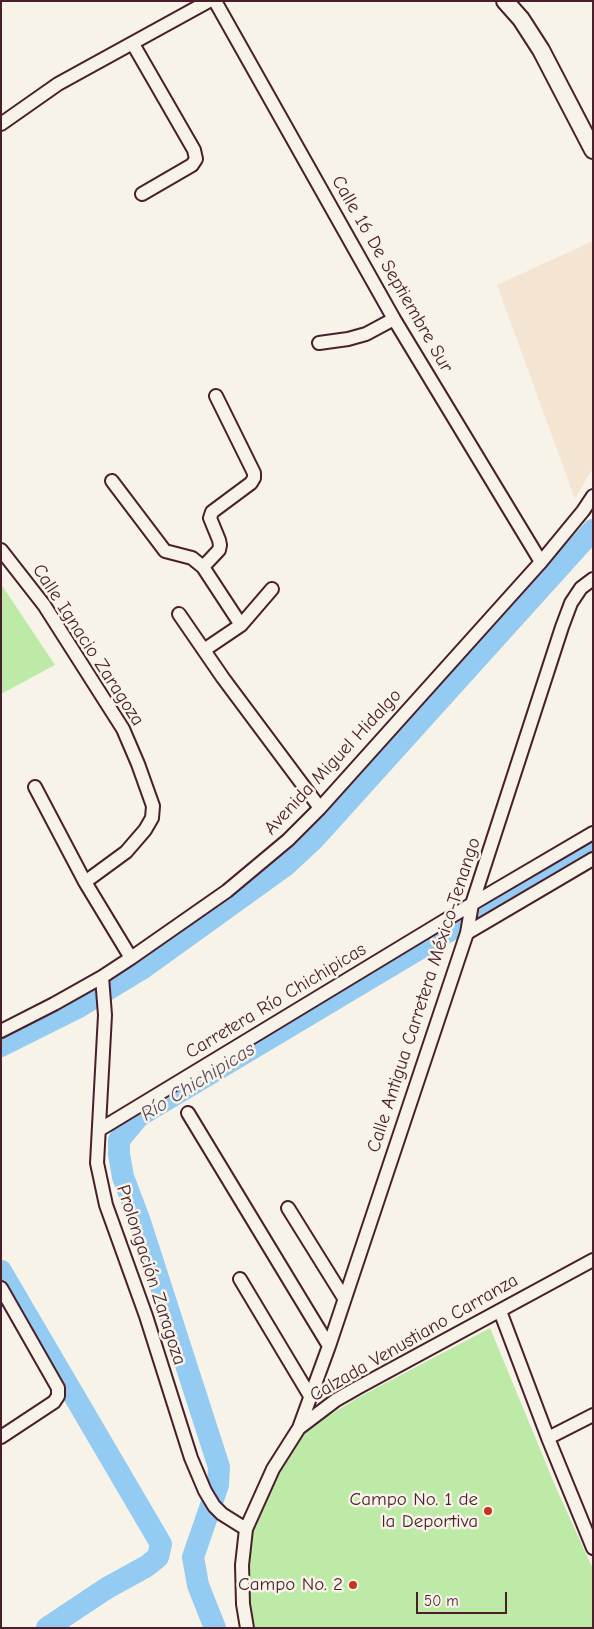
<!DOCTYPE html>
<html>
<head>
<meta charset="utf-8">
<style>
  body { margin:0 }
  #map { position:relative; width:594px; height:1629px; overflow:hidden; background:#f7f3e8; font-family:"Comic Neue",sans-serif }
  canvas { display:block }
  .frame { position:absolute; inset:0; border:2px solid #4a1f2b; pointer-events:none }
  .scale { position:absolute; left:416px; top:1592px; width:91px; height:22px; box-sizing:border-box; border:2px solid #4a1f2b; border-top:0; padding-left:6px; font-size:15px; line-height:18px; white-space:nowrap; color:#4a1f2b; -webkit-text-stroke:4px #f7f3e8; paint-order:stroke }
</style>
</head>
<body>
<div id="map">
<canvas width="594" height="1629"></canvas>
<div class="frame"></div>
<div class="scale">50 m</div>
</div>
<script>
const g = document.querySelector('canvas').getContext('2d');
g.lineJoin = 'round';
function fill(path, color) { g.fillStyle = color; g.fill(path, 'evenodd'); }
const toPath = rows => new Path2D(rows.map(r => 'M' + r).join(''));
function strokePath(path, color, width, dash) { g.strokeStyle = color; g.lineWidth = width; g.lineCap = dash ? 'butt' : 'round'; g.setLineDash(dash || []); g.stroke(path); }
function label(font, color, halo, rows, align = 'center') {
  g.font = font + ' "Comic Neue",sans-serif'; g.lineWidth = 5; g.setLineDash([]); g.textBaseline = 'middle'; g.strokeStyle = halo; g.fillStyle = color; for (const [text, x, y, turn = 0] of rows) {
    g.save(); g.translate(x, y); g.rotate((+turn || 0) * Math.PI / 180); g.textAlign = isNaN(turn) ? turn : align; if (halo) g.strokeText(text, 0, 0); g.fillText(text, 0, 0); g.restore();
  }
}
const built = toPath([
  [593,241,593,468,575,499,497,285]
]);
const green = toPath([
  [1,584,55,665,1,694],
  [490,1328,557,1490,593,1569,593,1628,251,1628,246,1603,250,1529,276,1471,303,1431,361,1396]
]);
const river = toPath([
  [1,1046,77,1008,143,968,286,865,314,839,593,530],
  [1,1271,161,1544,158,1557,147,1566,107,1588,47,1628],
  [215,1628,198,1585,193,1557,218,1485,219,1467,139,1219,123,1177,119,1154,119,1140,139,1116,593,845]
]);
const minor = toPath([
  [215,1,394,319,541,562],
  [133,44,194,150,196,159,192,165,142,194],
  [1,124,58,84,209,1],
  [319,343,348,339,366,334,394,319],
  [112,481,165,551,192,558,203,567,241,625],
  [1,550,44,605,123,729,138,764,153,806,152,818,145,830,126,852,85,882],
  [203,567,219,550,220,545,219,540,210,518,212,512,251,483,254,478,254,473,216,396],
  [179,614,223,678,320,808],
  [204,650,241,625,272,589],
  [35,787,85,882,131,958],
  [467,933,593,859],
  [102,977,105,1015,97,1163,106,1205,146,1316,191,1458,205,1491,214,1506,222,1514,246,1529],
  [1,1031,54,1004,102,977,131,958,227,891,288,840,320,808,541,562,583,511,593,496],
  [188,1113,329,1346],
  [99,1130,472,904,593,833],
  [288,1208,344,1298],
  [240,1279,310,1396],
  [1,1288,58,1388,58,1396,54,1402,1,1437],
  [500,1311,548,1438,593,1548],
  [299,1428,329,1346,467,933,472,904,562,627,571,603,581,588,593,579],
  [548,1438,593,1415],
  [247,1628,243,1604,242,1565,246,1529,273,1469,299,1428,336,1400,357,1388,593,1260]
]);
const major = toPath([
  [505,1,521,19,541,50,593,150]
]);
const markers = [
  [488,1511,5,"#c8321e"],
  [353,1585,5,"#c8321e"]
];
const streetNames = [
  ["Calle 16 De Septiembre Sur",392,274,60],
  ["Calle Ignacio Zaragoza",88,645,57],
  ["Avenida Miguel Hidalgo",333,762,-47],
  ["Calle Antigua Carretera México-Tenango",424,995,-72],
  ["Carretera Río Chichipicas",276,1001,-31],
  ["Prolongación Zaragoza",151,1275,72],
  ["Calzada Venustiano Carranza",414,1338,-30]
];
const poiNames = [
  ["Campo No. 1 de",478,1500],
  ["la Deportiva",478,1522],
  ["Campo No. 2",343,1585]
];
const waterNames = [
  ["Río Chichipicas",198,1082,-32]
];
fill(built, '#f4e5d2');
fill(green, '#bdeaa7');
strokePath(river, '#93cbf2', 22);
strokePath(minor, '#4a1f2b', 16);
strokePath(major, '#4a1f2b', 20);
strokePath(minor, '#f7f3e8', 12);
strokePath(major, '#f7f3e8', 16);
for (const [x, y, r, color] of markers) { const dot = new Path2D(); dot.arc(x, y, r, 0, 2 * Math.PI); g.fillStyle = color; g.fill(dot); strokePath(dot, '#f7f3e8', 2); }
label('19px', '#4a1f2b', '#f7f3e8', streetNames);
label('19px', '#4a1f2b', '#f7f3e8', poiNames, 'right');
label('italic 20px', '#5c4a5d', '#f7f3e8', waterNames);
</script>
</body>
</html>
